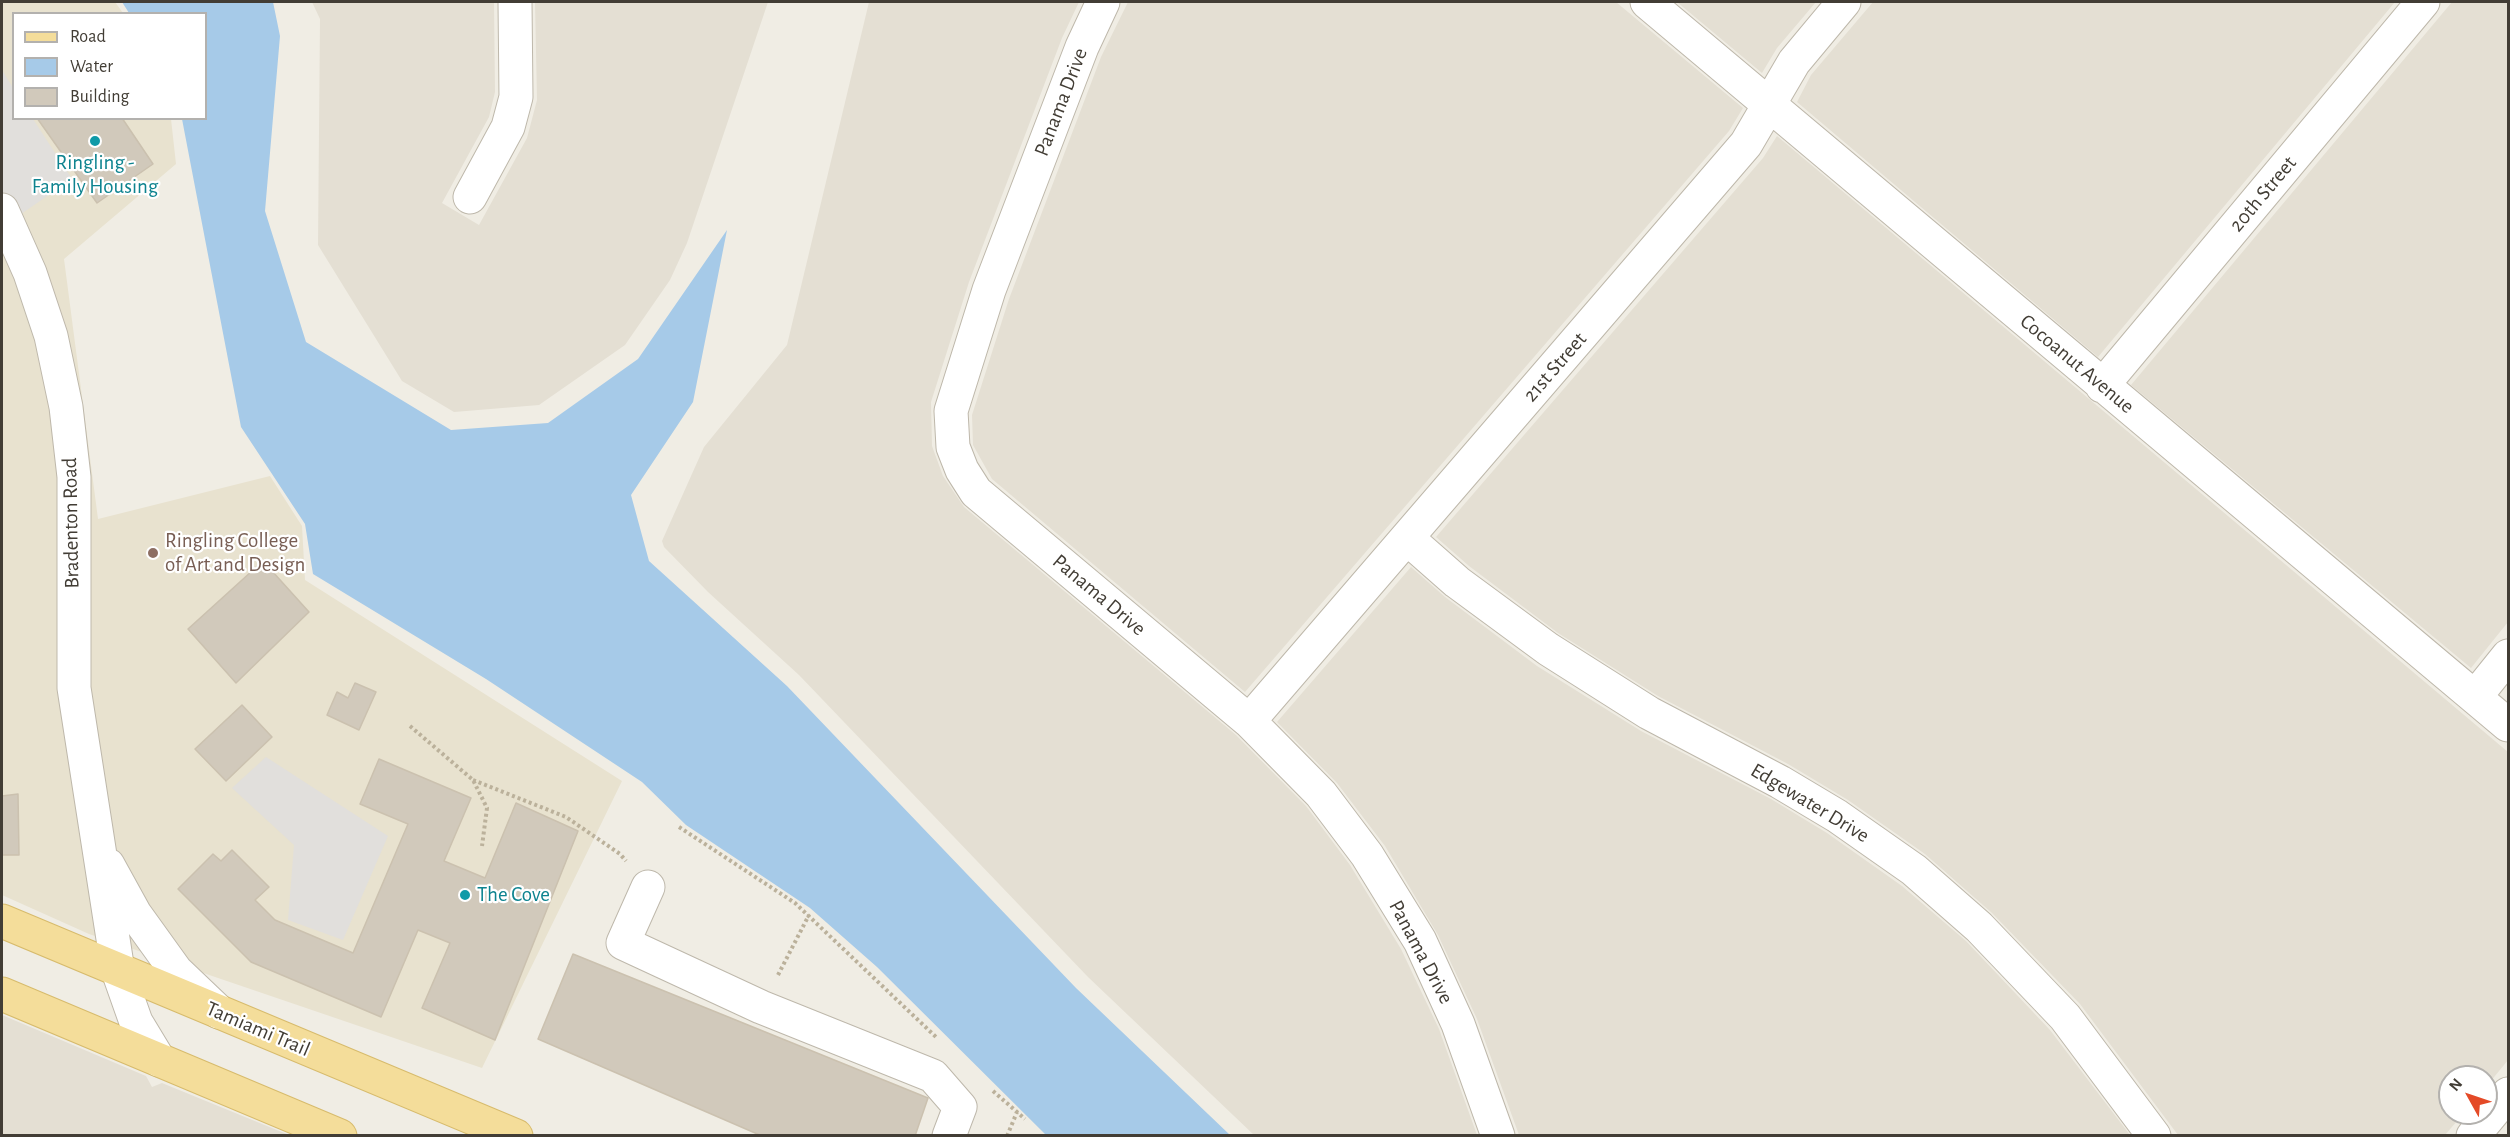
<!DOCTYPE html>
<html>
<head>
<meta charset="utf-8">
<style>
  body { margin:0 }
  #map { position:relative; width:2510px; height:1137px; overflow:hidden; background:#f0ede4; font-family:"Alegreya Sans",sans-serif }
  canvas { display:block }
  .frame { position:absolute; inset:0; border:3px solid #423d35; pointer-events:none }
  .legend { position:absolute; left:12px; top:12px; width:195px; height:108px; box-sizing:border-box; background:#fff; border:2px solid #b3b1ae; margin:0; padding:8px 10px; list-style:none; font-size:18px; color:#423d35 }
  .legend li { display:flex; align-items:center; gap:12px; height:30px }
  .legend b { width:30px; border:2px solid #b3b1ae }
  .north { position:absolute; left:2438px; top:1065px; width:60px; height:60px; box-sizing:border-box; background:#fff; border:2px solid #b3b1ae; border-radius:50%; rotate:310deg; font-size:16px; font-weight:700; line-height:24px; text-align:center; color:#423d35 }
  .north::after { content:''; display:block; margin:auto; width:21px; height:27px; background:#e44a27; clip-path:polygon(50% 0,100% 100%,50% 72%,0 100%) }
</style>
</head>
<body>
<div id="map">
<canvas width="2510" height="1137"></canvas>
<div class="frame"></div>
<ul class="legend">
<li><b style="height:8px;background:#f4dd9a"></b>Road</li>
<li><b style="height:16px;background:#a6cae8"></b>Water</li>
<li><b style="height:16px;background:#d1c9bb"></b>Building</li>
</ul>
<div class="north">N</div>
</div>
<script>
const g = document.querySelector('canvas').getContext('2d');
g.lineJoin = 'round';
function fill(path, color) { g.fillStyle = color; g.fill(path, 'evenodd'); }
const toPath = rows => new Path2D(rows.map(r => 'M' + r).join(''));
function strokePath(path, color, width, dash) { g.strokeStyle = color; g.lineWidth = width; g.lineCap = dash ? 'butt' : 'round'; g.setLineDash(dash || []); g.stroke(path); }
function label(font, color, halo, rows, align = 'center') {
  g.font = font + ' "Alegreya Sans",sans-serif'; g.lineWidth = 4.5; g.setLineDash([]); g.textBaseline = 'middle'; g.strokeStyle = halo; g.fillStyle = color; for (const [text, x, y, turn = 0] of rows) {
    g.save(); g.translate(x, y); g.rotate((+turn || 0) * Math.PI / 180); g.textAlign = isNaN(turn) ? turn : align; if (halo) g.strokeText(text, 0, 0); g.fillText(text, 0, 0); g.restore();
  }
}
const residential = toPath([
  [312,2,494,2,495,92,489,117,442,203,479,225,527,138,537,100,535,2,768,2,687,243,670,280,625,345,539,405,454,412,402,381,318,245,320,19],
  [869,2,1079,2,1062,38,969,282,931,402,932,446,943,476,964,507,1236,735,1306,806,1350,865,1401,949,1439,1029,1477,1135,1254,1135,1088,977,799,675,708,592,664,547,662,541,704,447,787,345],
  [1128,2,1616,2,1743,108,1729,131,1245,692,992,479,973,445,972,415,1009,299,1101,57],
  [1677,2,1816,2,1777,48,1762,73],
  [1873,2,2395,2,2098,357,1797,102,1811,75],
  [2452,2,2508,2,2508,622,2471,668,2131,385],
  [1777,136,2508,752,2508,1060,2486,1087,2486,1077,2450,1077,2450,1113,2464,1113,2445,1135,2178,1135,2080,1004,1992,913,1925,854,1848,800,1788,764,1658,696,1558,633,1469,566,1436,537,1763,158],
  [1411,567,1445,597,1537,666,1641,731,1771,799,1827,833,1902,886,1966,941,2050,1030,2130,1135,1519,1135,1477,1019,1438,935,1385,846,1337,783,1277,722],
  [2,1015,146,1076,152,1087,162,1083,289,1135,2,1135]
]);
const education = toPath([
  [2,2,115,2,123,13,14,14,14,118,171,119,176,164,64,259,98,519,270,476,302,526,305,580,622,781,482,1068,89,934,2,895]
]);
const parking = toPath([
  [2,70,13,88,14,118,33,119,72,179,8,223,2,212],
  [266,757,388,836,343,940,288,920,294,845,232,788]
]);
const water = toPath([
  [122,2,273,2,280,36,265,211,306,342,451,430,548,423,638,359,727,230,693,402,631,495,649,561,787,686,1076,988,1230,1135,1046,1135,877,967,810,908,686,825,642,782,486,679,313,574,305,524,241,427,182,119,206,118,206,14,129,13]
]);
const building = toPath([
  [37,118,122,118,153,164,97,203,37,118],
  [263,561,309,612,236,683,188,629,263,561],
  [355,683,376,692,359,730,327,715,337,692,348,698,355,683],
  [242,705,272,737,226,781,195,749,242,705],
  [379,759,471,798,444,861,485,878,516,803,578,831,495,1040,422,1008,450,943,418,930,381,1017,251,962,178,889,213,854,221,861,232,850,269,887,255,900,275,920,353,953,408,824,360,804,379,759],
  [18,794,19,855,2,855,2,796,18,794],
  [573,954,928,1098,915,1136,762,1136,538,1039,573,954]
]);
const path = toPath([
  [410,726,473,780,487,808,482,846],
  [473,780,566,817,620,854,626,861],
  [679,827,795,903,937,1038],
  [778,975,809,915],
  [993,1091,1025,1119],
  [1007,1136,1017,1112]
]);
const minor = toPath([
  [1103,2,1082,47,989,290,951,411,953,447,962,470,976,492,1249,721,1321,794,1367,855,1420,941,1458,1024,1498,1136],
  [1647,2,2508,725],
  [470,197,508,127,516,97,515,2],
  [2,210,30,273,51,336,66,407,74,477,74,688,118,971,136,1022,159,1060],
  [2102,386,2423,2],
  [1407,538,1457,582,1548,649,1649,713,1780,782,1837,816,1914,870,1979,927,2065,1017,2154,1136],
  [2475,697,2508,656],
  [1249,721,1746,144,1794,62,1844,2],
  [108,865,135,914,176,971,219,1012],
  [648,887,623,943,761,1007,933,1076,960,1107,949,1136],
  [2473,1136,2508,1094]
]);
const major = toPath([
  [2,921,516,1136],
  [2,994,340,1136]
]);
const markers = [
  [95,141,6,"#0f9aa8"],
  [153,553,6,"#8d6e63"],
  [465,895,6,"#0f9aa8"]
];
const streetNames = [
  ["Panama Drive",1061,102,-69],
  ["20th Street",2263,194,-50],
  ["Cocoanut Avenue",2077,364,40],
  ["21st Street",1555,367,-49],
  ["Bradenton Road",71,523,-91],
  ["Panama Drive",1099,595,40],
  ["Edgewater Drive",1810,803,31],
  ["Panama Drive",1421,952,62],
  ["Tamiami Trail",258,1029,23]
];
const cultureNames = [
  ["Ringling -",95,163],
  ["Family Housing",95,187],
  ["The Cove",477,895,"left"]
];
const educationNames = [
  ["Ringling College",165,541],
  ["of Art and Design",165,565]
];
fill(residential, '#e4dfd3');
fill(education, '#e8e2cf');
fill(parking, '#e1dfdc');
fill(water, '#a6cae8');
fill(building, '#d1c9bb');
strokePath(building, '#cbc1af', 1.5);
strokePath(minor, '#beb8ab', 35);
strokePath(major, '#d7bb6c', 35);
strokePath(path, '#bbb19b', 4, [3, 3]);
strokePath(minor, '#fff', 33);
strokePath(major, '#f4dd9a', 33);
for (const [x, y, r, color] of markers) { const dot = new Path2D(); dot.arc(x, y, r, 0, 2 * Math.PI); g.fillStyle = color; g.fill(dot); strokePath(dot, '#fff', 2); }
label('21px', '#423d35', '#fff', streetNames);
label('21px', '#0d838f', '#fff', cultureNames);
label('21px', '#785e54', '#fff', educationNames, 'left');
</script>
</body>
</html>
